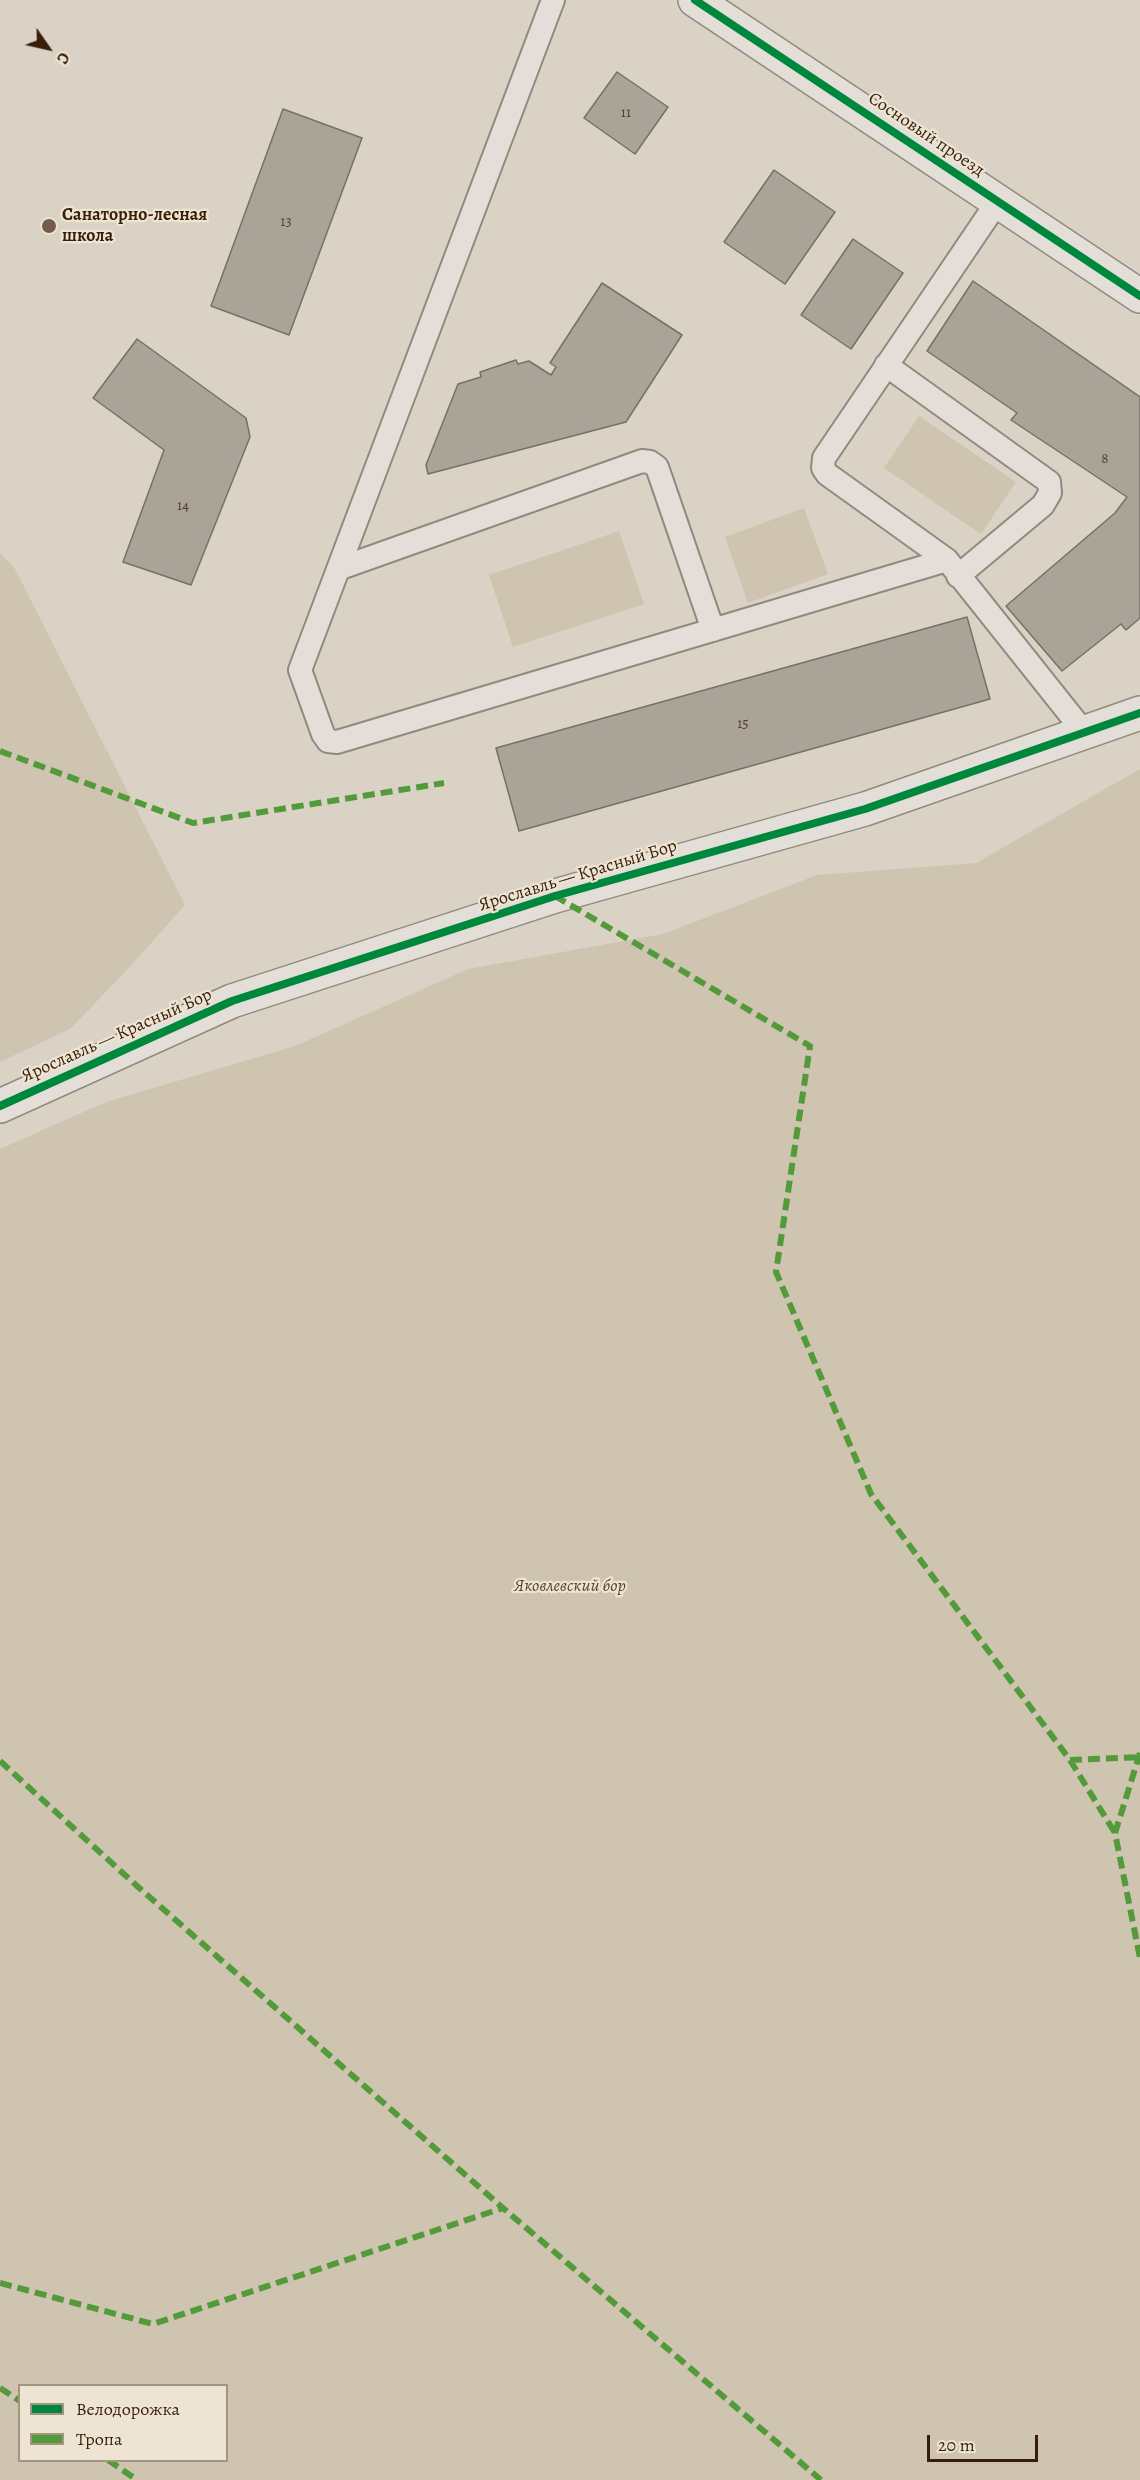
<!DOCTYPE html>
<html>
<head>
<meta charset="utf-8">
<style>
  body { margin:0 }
  #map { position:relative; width:1140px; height:2480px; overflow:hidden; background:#dad3c5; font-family:Alegreya,serif }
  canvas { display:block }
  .legend { position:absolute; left:18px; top:2384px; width:210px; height:78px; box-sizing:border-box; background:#ede4d3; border:2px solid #a59482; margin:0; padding:8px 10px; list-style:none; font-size:18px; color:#381d08 }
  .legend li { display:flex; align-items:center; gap:12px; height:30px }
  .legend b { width:30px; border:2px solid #a59482 }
  .north { position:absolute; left:18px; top:18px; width:60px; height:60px; -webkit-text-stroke:4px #ede4d3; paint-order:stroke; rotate:124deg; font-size:16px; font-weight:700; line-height:24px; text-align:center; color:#381d08 }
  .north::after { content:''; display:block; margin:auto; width:21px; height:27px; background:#381d08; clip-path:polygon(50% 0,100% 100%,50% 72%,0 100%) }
  .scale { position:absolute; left:927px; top:2435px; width:111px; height:27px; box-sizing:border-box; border:3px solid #381d08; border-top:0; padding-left:8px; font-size:18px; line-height:21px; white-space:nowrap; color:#381d08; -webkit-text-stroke:4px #ede4d3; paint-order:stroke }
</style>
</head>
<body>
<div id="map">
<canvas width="1140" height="2480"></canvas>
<ul class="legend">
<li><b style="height:8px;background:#00873e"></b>Велодорожка</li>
<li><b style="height:8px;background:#529a3a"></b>Тропа</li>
</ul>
<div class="north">С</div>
<div class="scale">20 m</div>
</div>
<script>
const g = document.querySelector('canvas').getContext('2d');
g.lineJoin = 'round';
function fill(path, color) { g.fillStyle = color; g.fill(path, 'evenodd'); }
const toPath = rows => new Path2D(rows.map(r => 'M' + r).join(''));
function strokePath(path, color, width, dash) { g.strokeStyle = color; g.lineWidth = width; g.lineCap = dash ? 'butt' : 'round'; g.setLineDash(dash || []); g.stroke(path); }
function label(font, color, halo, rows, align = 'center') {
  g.font = font + ' Alegreya,serif'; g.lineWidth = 4.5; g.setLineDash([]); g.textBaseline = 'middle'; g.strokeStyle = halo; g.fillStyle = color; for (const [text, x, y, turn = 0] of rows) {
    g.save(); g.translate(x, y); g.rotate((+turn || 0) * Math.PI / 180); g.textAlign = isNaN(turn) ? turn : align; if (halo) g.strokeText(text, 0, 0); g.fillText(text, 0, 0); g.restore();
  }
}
const green = toPath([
  [919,416,1016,482,981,534,884,468],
  [804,508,828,574,748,603,725,537],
  [619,531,644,604,513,647,489,575],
  [0,553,15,569,185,905,127,970,70,1029,0,1062],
  [1140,769,1140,2480,0,2480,0,1149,106,1102,295,1046,468,969,663,934,817,875,976,863],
  [20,2386,226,2386,226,2460,20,2460]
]);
const building = toPath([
  [617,72,668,107,635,154,584,118,617,72],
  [283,109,362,138,289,335,211,306,283,109],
  [774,170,835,212,785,284,724,242,774,170],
  [853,239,903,273,851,349,801,315,853,239],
  [973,281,1140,397,1140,618,1126,630,1121,624,1062,671,1006,606,1115,513,1127,497,1011,420,1017,413,927,351,973,281],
  [602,283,682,335,626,422,428,474,426,465,458,384,481,377,480,372,516,360,518,364,529,361,551,375,556,367,550,363,602,283],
  [137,339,246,418,250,437,191,585,123,562,164,450,93,398,137,339],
  [967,617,990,699,519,831,496,748,967,617]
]);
const service = toPath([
  [553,0,300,670,323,734,328,741,337,742,947,560],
  [998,201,824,458,823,468,827,474,947,560,1084,732],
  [886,365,1049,482,1050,493,1043,505,958,576],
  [338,569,642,461,650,462,657,467,713,630]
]);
const minor = toPath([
  [695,0,1140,296]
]);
const tertiary = toPath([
  [0,1106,232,1001,555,896,865,809,1140,713]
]);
const quiet = toPath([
  [0,751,193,823,444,783],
  [555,896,810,1046,776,1272,871,1494,1070,1760,1139,1757],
  [1140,1753,1115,1833,1140,1958],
  [1070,1760,1115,1833],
  [0,1761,137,1886,503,2208,821,2480],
  [0,2283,153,2324,503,2208],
  [0,2388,20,2401],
  [108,2460,137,2480]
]);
const cycleway = toPath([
  [695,0,1140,296],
  [0,1106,232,1001,555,896,865,809,1140,713]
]);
const markers = [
  [49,226,8,"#715d4a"]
];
const numberNames = [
  ["11",626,113],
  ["13",286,222],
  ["8",1105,459],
  ["14",183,506],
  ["15",743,724]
];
const streetNames = [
  ["Сосновый проезд",926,135,34],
  ["Ярославль — Красный Бор",578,876,-17],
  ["Ярославль — Красный Бор",117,1036,-24]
];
const poiNames = [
  ["Cанаторно-лесная",62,216],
  ["школа",62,237]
];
const parkNames = [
  ["Яковлевский бор",570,1587]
];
fill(green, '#cfc4af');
fill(building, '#aaa398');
strokePath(building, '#787066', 1.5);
strokePath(service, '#90897e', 26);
strokePath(minor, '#90897e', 36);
strokePath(tertiary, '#90897e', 36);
strokePath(service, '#e3dfd8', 22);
strokePath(minor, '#e3dfd8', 33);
strokePath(tertiary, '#e3dfd8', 33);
strokePath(quiet, '#529a3a', 6, [12, 6]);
strokePath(cycleway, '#00873e', 8);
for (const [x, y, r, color] of markers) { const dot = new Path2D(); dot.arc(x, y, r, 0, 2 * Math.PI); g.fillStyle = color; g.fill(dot); strokePath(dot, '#ede4d3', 2); }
label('15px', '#543e2c', null, numberNames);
label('18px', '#381d08', '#ede4d3', streetNames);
label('bold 18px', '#381d08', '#ede4d3', poiNames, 'left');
label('italic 18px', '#5c442d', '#ede4d3', parkNames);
</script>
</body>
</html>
